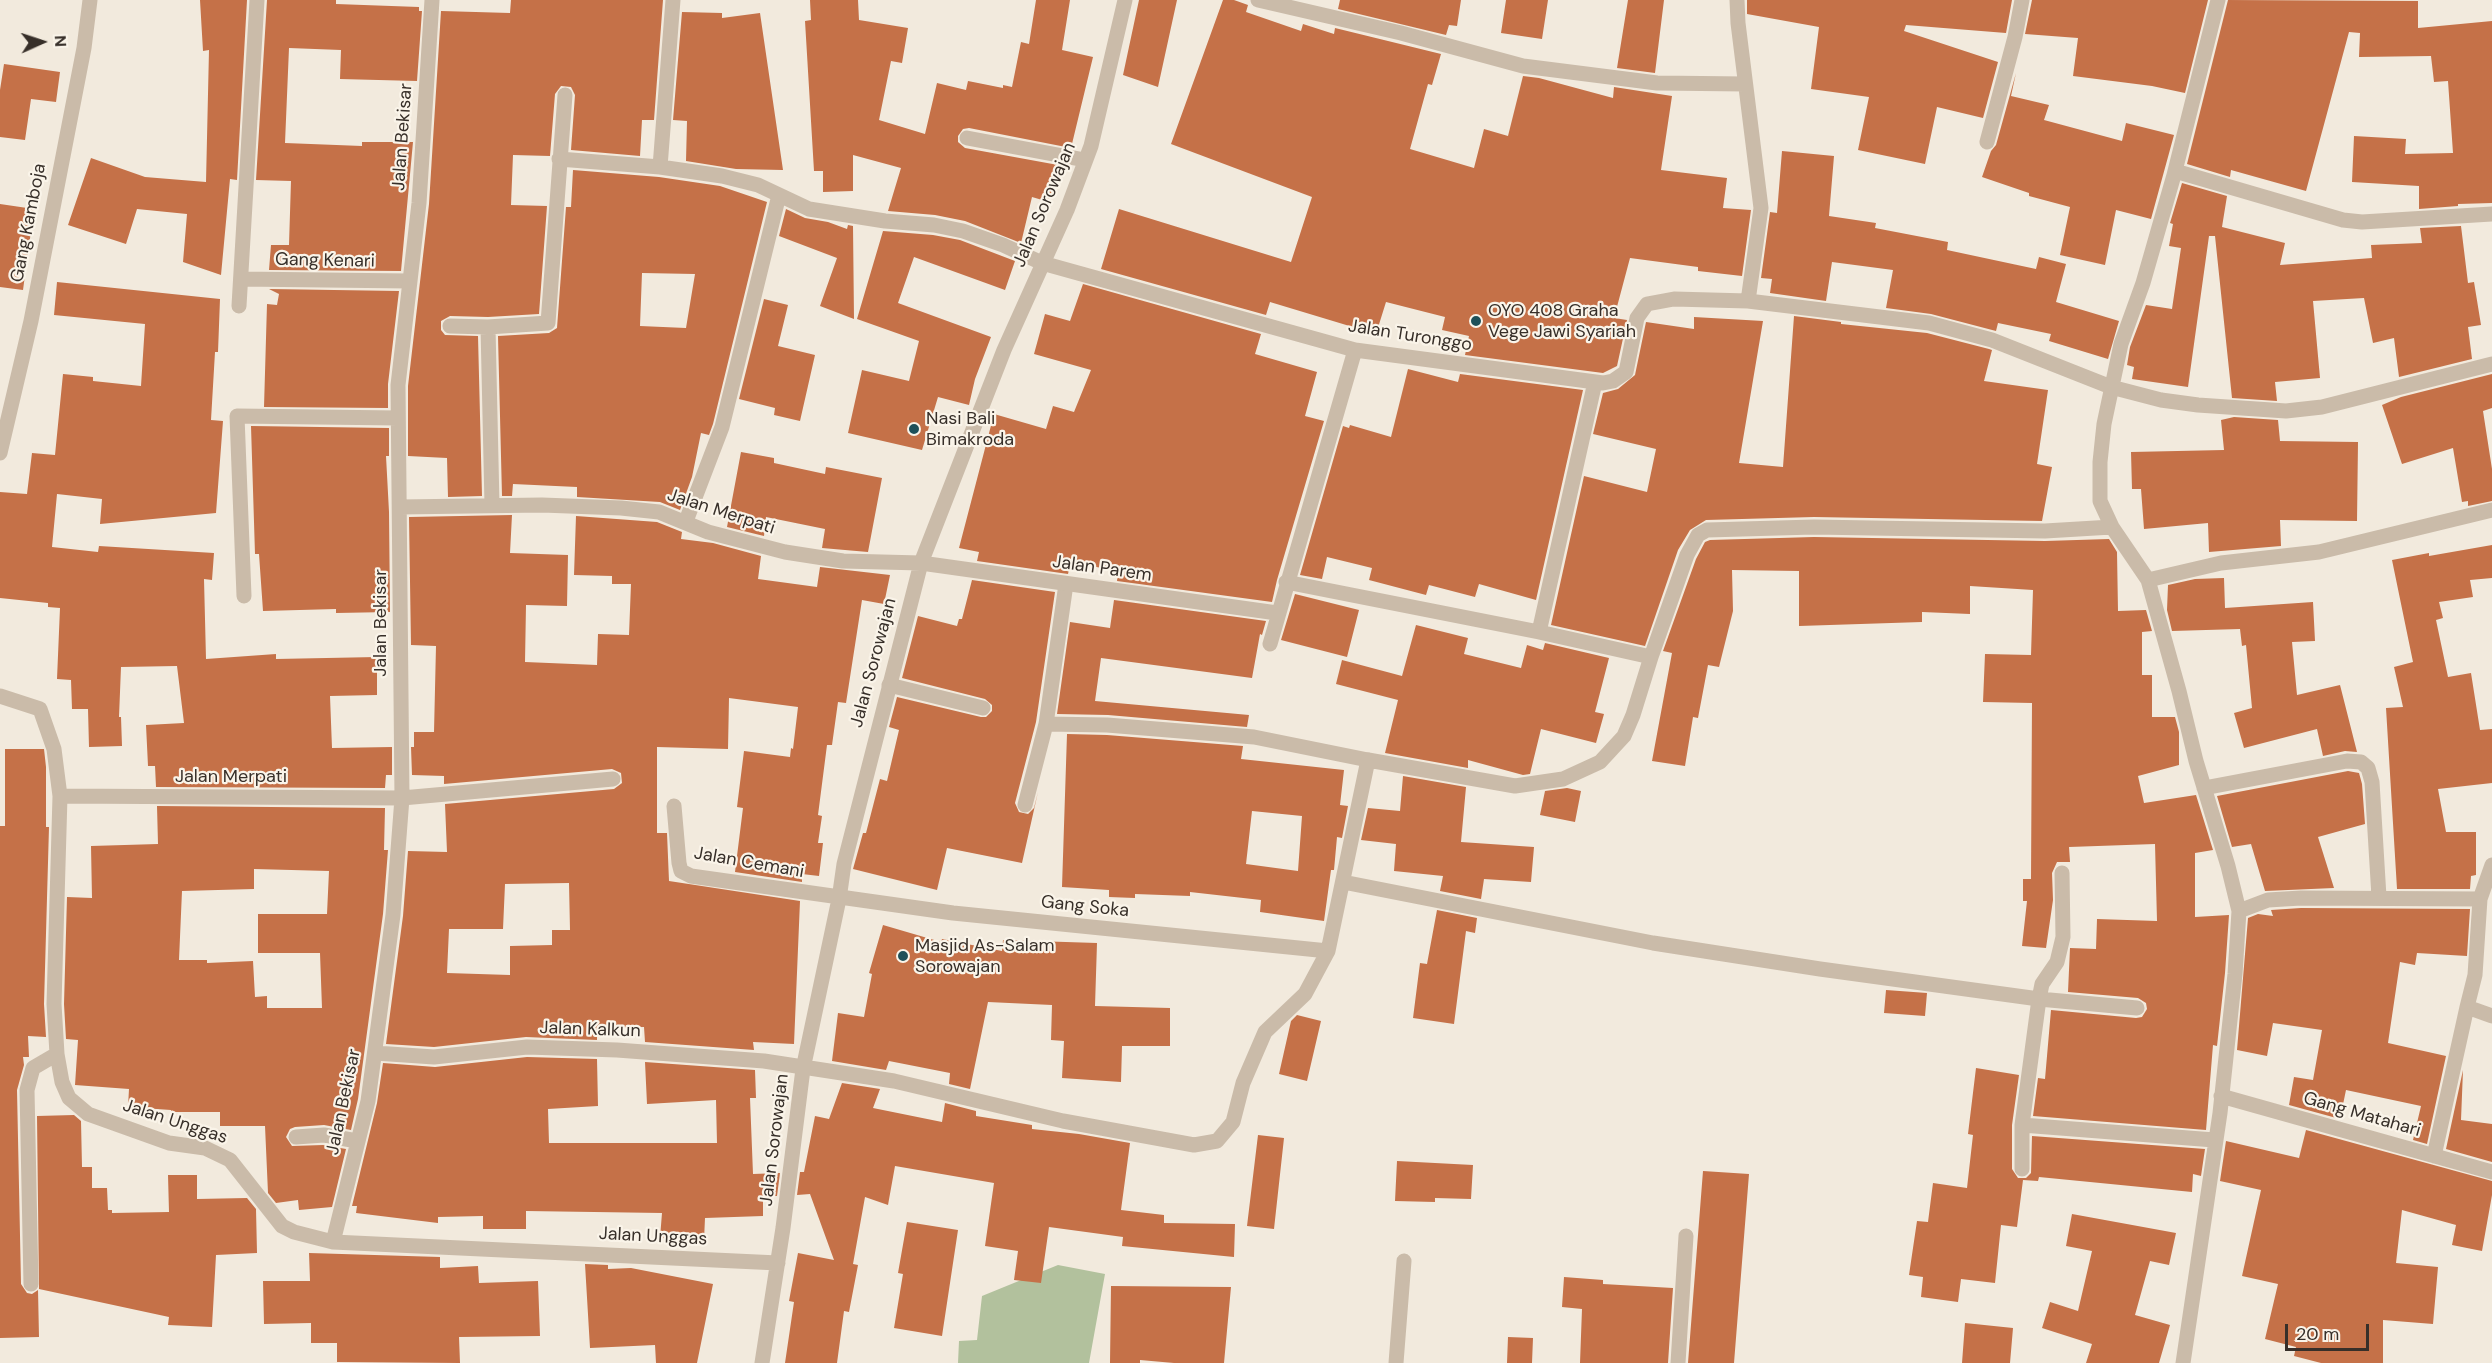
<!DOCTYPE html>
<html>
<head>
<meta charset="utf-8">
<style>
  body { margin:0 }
  #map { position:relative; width:2492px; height:1363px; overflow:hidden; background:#f2eadd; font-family:"DM Sans",sans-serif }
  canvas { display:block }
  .north { position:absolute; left:12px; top:12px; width:60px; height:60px; -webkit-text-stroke:4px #faf4e9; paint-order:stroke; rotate:87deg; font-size:16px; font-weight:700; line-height:24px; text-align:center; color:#372f29 }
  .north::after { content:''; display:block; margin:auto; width:21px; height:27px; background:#372f29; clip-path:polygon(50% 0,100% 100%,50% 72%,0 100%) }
  .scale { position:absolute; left:2285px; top:1324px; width:84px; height:27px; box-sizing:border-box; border:3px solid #372f29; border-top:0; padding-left:8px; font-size:18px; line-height:21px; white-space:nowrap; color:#372f29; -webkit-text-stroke:4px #faf4e9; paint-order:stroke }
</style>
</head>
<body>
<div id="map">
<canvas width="2492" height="1363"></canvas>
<div class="north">N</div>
<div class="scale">20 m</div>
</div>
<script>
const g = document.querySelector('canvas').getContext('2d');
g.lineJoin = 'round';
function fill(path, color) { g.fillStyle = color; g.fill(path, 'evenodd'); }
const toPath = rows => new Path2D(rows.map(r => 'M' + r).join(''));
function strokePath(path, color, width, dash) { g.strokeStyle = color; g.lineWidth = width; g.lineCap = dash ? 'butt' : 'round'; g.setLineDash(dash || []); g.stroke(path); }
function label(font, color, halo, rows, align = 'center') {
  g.font = font + ' "DM Sans",sans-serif'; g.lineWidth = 4.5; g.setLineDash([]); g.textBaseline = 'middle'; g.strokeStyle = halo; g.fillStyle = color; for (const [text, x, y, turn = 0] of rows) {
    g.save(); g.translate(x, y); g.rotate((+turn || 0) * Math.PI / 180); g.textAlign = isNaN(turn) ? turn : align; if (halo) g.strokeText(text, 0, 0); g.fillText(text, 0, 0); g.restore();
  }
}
const green = toPath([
  [1058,1265,1105,1274,1089,1363,958,1363,959,1341,977,1340,982,1296]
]);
const building = toPath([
  [200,0,247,0,237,180,230,179,221,275,183,262,187,214,137,209,126,244,68,225,91,158,145,177,206,182,209,50,203,51],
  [267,0,336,0,336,4,419,7,419,11,422,11,417,81,340,79,341,50,289,48,285,143,362,146,362,142,413,142,401,271,269,270,271,245,289,245,291,181,256,180],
  [511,0,663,0,654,120,642,120,640,156,571,150,575,95,571,87,561,86,555,94,550,156,513,155,511,205,547,206,539,314,488,317,450,316,441,321,441,330,445,335,478,336,482,496,448,497,447,458,408,456,408,386,429,204,441,11,510,13],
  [810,0,858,0,859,20,908,28,902,63,891,61,879,120,925,134,937,83,966,90,968,81,1003,88,1003,85,1012,87,1021,42,1029,44,1036,0,1070,0,1062,50,1093,57,1071,148,969,128,963,129,958,136,958,142,965,148,1058,165,1049,202,1032,197,1021,243,965,221,935,215,888,211,901,168,853,155,853,191,823,192,823,171,814,171,805,21,811,20],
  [1139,0,1177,0,1158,87,1123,75],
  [1223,0,1234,0,1248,5,1246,12,1301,31,1303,24,1334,34,1335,28,1441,54,1432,85,1428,84,1410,149,1474,168,1484,129,1508,136,1523,76,1539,78,1613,98,1614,87,1672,96,1661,170,1727,178,1723,208,1751,210,1742,276,1698,271,1698,267,1630,258,1614,318,1627,320,1617,366,1603,373,1465,355,1469,336,1442,330,1445,317,1386,302,1376,334,1270,302,1266,315,1101,269,1119,209,1291,262,1312,197,1171,144],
  [1340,0,1461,0,1457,26,1449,25,1446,35,1338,9],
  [1506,0,1548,0,1542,39,1501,33],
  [1628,0,1664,0,1655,73,1617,68],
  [1747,0,2012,0,2006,33,1906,25,1904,31,1998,62,1983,118,1937,107,1925,164,1858,150,1869,97,1811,89,1819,27,1747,14],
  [2032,0,2208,0,2185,93,2152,86,2073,76,2078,38,2025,34],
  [2228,0,2418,1,2418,28,2492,21,2492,203,2458,204,2458,206,2419,209,2419,186,2352,182,2354,136,2406,139,2405,154,2453,153,2448,81,2434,82,2431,56,2359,57,2360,33,2349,32,2306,191,2231,170,2230,177,2187,164],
  [682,12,722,13,722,18,760,13,783,170,736,169,686,161,687,121,673,120],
  [4,64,60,72,56,102,31,99,25,140,0,137,0,90],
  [2016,73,2011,96,2049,105,2044,120,2122,141,2126,123,2174,135,2151,219,2116,210,2105,265,2060,255,2070,207,2029,196,2029,193,1982,177,1991,151,1996,145],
  [1782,151,1834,156,1829,216,1876,223,1875,228,1948,242,1947,250,2036,269,2039,257,2066,264,2056,302,2119,321,2108,359,2049,341,2051,334,1998,323,1996,331,1931,314,1886,308,1893,270,1832,262,1826,301,1770,293,1772,279,1761,278,1770,212,1777,213],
  [573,170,659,177,720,186,767,202,713,424,709,435,701,433,692,477,680,510,660,502,577,497,577,487,513,484,512,496,502,496,498,336,549,333,557,328,566,207,571,207],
  [642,273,695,274,686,328,640,326],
  [2182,183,2227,196,2222,227,2285,243,2280,265,2372,258,2371,245,2422,243,2420,228,2461,226,2468,283,2474,282,2481,325,2468,327,2472,359,2399,377,2394,338,2373,343,2364,298,2313,301,2320,378,2275,382,2277,401,2232,398,2215,236,2209,236,2188,387,2132,379,2134,367,2127,365,2130,347,2146,305,2172,309,2181,248,2169,246,2173,224,2170,223],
  [0,204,34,209,23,290,0,287],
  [786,209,805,218,828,222,847,229,848,225,853,226,854,319,820,306,837,258,779,236],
  [883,231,933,235,960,240,1015,261,1005,290,914,257,898,303,991,337,975,379,969,405,938,397,922,450,848,433,862,370,909,381,919,341,857,319],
  [57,282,220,299,218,352,215,352,211,420,223,421,216,513,100,524,102,499,57,494,52,547,98,552,99,546,214,553,212,580,204,579,206,659,276,654,276,659,377,657,377,695,330,696,332,748,392,747,392,775,386,775,385,788,156,787,155,766,148,766,146,725,184,723,177,666,121,667,119,717,121,717,122,746,89,747,88,709,72,709,71,680,57,679,60,608,48,607,48,603,0,598,0,492,27,494,32,453,55,455,63,374,93,377,93,381,141,386,145,324,54,315],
  [1083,284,1261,334,1255,354,1317,372,1305,416,1324,421,1277,580,1272,602,1117,581,1118,572,1071,561,1068,574,977,561,979,552,959,548,994,414,1046,429,1053,406,1074,412,1091,370,1034,354,1045,314,1070,321],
  [269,289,399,291,388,384,388,408,264,407,267,304,277,305,279,294],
  [764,299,788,305,778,346,815,355,800,421,774,415,775,408,739,399],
  [1794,316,1841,322,1841,324,1927,333,1989,349,1992,350,1984,381,2048,390,2037,464,2052,467,2042,521,1814,517,1706,520,1690,530,1678,550,1645,646,1551,625,1584,476,1647,492,1656,449,1593,434,1603,393,1618,389,1635,375,1646,322,1694,329,1694,317,1763,321,1739,463,1783,467],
  [1408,369,1458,382,1460,374,1583,390,1536,600,1479,584,1475,597,1429,585,1426,595,1369,580,1372,568,1327,557,1322,579,1300,575,1343,426,1349,428,1350,425,1391,437],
  [2492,374,2492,408,2483,411,2492,469,2492,501,2468,506,2468,501,2462,502,2453,448,2402,464,2382,405,2401,397],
  [2234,417,2278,420,2280,441,2358,442,2357,521,2280,520,2281,546,2209,552,2208,523,2144,529,2141,489,2132,489,2131,452,2224,450,2221,420],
  [251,426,389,428,389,456,386,456,389,512,390,612,336,613,336,609,263,611,259,554,255,554],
  [741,452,774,458,774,463,825,474,826,467,882,478,868,552,822,548,825,529,766,517,764,536,727,527],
  [512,515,510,553,568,555,567,606,526,605,525,662,597,665,598,634,629,635,631,584,612,584,612,576,574,575,576,516,657,522,682,532,681,539,713,543,761,556,758,579,817,587,820,567,890,575,884,604,862,600,846,703,838,702,832,745,827,745,818,815,822,816,818,843,823,843,819,876,802,874,802,882,735,872,743,808,737,807,744,751,790,757,791,748,793,749,798,707,729,698,728,749,657,747,657,833,667,833,669,881,800,901,794,1044,753,1042,754,1050,645,1042,644,1027,597,1028,597,1040,526,1037,434,1047,386,1044,403,916,408,851,447,852,445,804,614,789,622,783,621,773,612,769,444,784,444,776,412,775,411,747,414,747,414,732,434,732,436,646,411,645,409,517],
  [569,883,570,930,552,930,552,945,510,946,510,975,447,973,449,929,503,929,505,884],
  [1814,537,2045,541,2109,539,2117,552,2118,611,2146,610,2152,631,2142,632,2142,675,2152,675,2152,717,2175,717,2179,732,2179,765,2138,776,2144,803,2196,795,2213,850,2195,853,2195,917,2229,915,2225,973,2217,1046,2213,1045,2206,1130,2033,1116,2038,1078,2045,1079,2051,1010,2136,1018,2142,1017,2147,1009,2146,1003,2138,998,2068,992,2070,948,2096,949,2097,919,2157,921,2155,844,2069,847,2070,862,2057,862,2052,873,2053,900,2046,948,2022,946,2027,901,2023,901,2023,879,2031,879,2032,703,1983,702,1985,654,2031,655,2033,590,1970,586,1970,614,1922,612,1922,622,1799,626,1799,571,1732,570,1733,611,1719,667,1708,665,1698,718,1693,717,1685,766,1652,761,1672,653,1663,651,1696,559,1705,542,1710,540],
  [2492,545,2492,578,2470,580,2473,597,2439,602,2443,618,2436,620,2448,677,2471,673,2480,730,2492,729,2492,783,2438,789,2446,832,2476,832,2476,875,2471,876,2470,889,2397,889,2386,708,2403,707,2394,667,2413,662,2392,560,2429,553,2429,556],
  [2224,578,2225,608,2313,602,2315,641,2292,642,2297,695,2340,685,2357,752,2345,751,2323,756,2317,729,2244,748,2234,713,2252,708,2246,645,2242,646,2240,629,2172,631,2167,610,2168,585,2195,579],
  [972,580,1055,592,1036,722,1015,803,1019,812,1028,814,1034,808,1038,792,1022,863,947,848,937,890,853,869,863,833,866,833,880,779,887,781,899,730,889,727,897,697,981,717,986,717,992,711,992,705,985,699,902,678,918,616,957,626,959,619,962,619],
  [1295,594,1359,610,1347,657,1281,640],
  [1114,600,1266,621,1262,635,1260,634,1252,678,1101,658,1095,701,1249,715,1247,727,1108,715,1057,714,1070,622,1110,628],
  [1416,625,1468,638,1464,654,1521,668,1527,645,1543,650,1545,643,1609,658,1595,712,1604,714,1596,743,1541,729,1530,774,1523,775,1468,760,1468,768,1385,753,1398,700,1336,684,1342,660,1402,676],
  [1067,734,1107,735,1243,746,1241,759,1344,770,1340,805,1348,806,1342,838,1337,837,1334,870,1331,870,1324,921,1260,912,1261,900,1190,892,1190,896,1135,894,1135,898,1109,897,1109,890,1062,887],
  [1252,811,1302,816,1298,871,1246,864],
  [5,749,44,749,46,767,46,827,49,827,44,1004,46,1037,28,1036,29,1057,23,1057,24,1065,17,1090,21,1284,27,1293,32,1294,38,1290,39,1337,0,1338,0,826,5,826],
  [2348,771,2359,773,2362,784,2365,824,2318,837,2334,888,2265,891,2251,844,2232,847,2217,796],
  [1403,776,1466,787,1461,842,1534,847,1531,882,1484,879,1481,899,1440,891,1443,876,1394,871,1396,844,1361,840,1368,808,1400,811],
  [1567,788,1581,791,1575,822,1540,815,1545,791],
  [157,806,385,808,384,850,388,850,383,914,358,1099,351,1130,324,1125,295,1127,290,1129,286,1137,292,1146,323,1145,346,1149,332,1207,299,1210,298,1200,276,1203,268,1193,265,1126,220,1126,220,1112,171,1112,171,1110,128,1107,129,1089,75,1085,78,1040,66,1039,64,1004,67,897,92,898,91,846,158,844],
  [254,869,329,871,327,914,258,914,258,953,320,953,322,1008,267,1008,267,996,255,997,253,961,207,963,207,960,179,960,182,891,254,889],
  [2301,908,2470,909,2467,956,2417,953,2415,965,2400,962,2388,1043,2446,1056,2427,1144,2413,1140,2421,1106,2346,1090,2340,1119,2289,1105,2294,1077,2313,1080,2322,1030,2273,1023,2267,1056,2237,1050,2248,918,2258,914,2273,916,2271,910],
  [1437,910,1477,918,1475,933,1466,931,1454,1024,1413,1018,1420,963,1427,964],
  [883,925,941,942,942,939,1002,951,1003,940,1097,943,1095,1006,1170,1008,1170,1046,1122,1046,1121,1082,1062,1078,1064,1041,1051,1040,1052,1005,988,1002,970,1089,949,1084,950,1073,889,1061,886,1070,832,1061,838,1013,864,1017,872,974,869,973],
  [1886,990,1927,993,1925,1016,1884,1013],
  [1297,1015,1321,1021,1307,1081,1279,1074,1291,1021],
  [527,1057,597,1059,598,1106,548,1109,549,1143,717,1143,716,1100,647,1104,645,1062,755,1070,756,1098,750,1098,753,1174,780,1173,777,1196,763,1196,763,1216,705,1218,704,1240,660,1238,662,1213,526,1211,526,1229,483,1229,483,1216,438,1217,438,1223,356,1213,357,1206,352,1206,377,1103,383,1063,435,1067],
  [1976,1068,2019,1075,2012,1125,2012,1169,2018,1178,2026,1178,2031,1173,2032,1136,2205,1149,2201,1176,2193,1174,2192,1192,2039,1177,2038,1181,2023,1180,2017,1227,2001,1225,1995,1283,1961,1279,1958,1302,1921,1297,1923,1277,1909,1275,1917,1221,1928,1222,1933,1183,1967,1188,1973,1135,1968,1134],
  [2463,1070,2461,1120,2492,1124,2492,1162,2446,1149],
  [842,1083,880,1089,873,1108,942,1122,945,1103,976,1111,976,1116,1032,1125,1032,1129,1079,1134,1130,1143,1121,1210,1164,1215,1164,1223,1235,1224,1234,1257,1122,1246,1123,1237,1049,1227,1041,1283,1014,1280,1018,1251,985,1246,994,1183,895,1166,888,1205,865,1197,853,1264,858,1265,849,1312,844,1311,837,1363,785,1363,794,1302,789,1301,798,1253,834,1260,810,1194,797,1195,800,1172,804,1172,815,1116,829,1119],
  [74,1115,81,1121,82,1167,92,1167,92,1188,107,1188,108,1210,112,1210,112,1213,169,1212,168,1175,197,1175,197,1199,247,1198,256,1209,257,1253,216,1255,212,1327,168,1325,169,1317,39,1289,37,1116],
  [2306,1130,2492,1181,2492,1195,2482,1251,2452,1245,2456,1225,2402,1210,2396,1263,2438,1267,2433,1324,2383,1320,2383,1363,2321,1363,2294,1356,2296,1347,2265,1339,2278,1284,2242,1276,2261,1190,2220,1181,2226,1141,2299,1158],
  [1258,1135,1284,1138,1274,1229,1247,1226],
  [1397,1161,1473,1165,1471,1199,1435,1198,1435,1202,1395,1201],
  [1703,1171,1749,1174,1734,1363,1688,1363],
  [2072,1214,2176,1233,2169,1265,2150,1261,2135,1315,2170,1325,2159,1363,2086,1363,2092,1344,2042,1328,2050,1302,2078,1311,2092,1251,2066,1246],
  [907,1222,958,1230,942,1336,894,1328,903,1274,898,1273],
  [309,1253,440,1257,440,1268,478,1266,479,1283,538,1281,540,1336,459,1337,460,1363,337,1362,337,1343,311,1343,311,1323,264,1324,263,1281,310,1281],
  [585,1264,608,1265,608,1269,631,1268,713,1284,697,1363,656,1363,655,1345,590,1348],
  [1564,1277,1603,1280,1603,1284,1673,1288,1668,1363,1580,1363,1582,1309,1562,1307],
  [1111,1286,1231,1287,1224,1363,1174,1363,1140,1360,1140,1363,1110,1363],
  [1965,1323,2013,1328,2010,1363,1962,1363],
  [1508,1337,1533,1338,1532,1363,1507,1363]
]);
const lane = toPath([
  [967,138,1085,160],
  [241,279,409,281],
  [239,306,257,0],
  [889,685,983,708],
  [1046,724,1107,725,1254,737,1368,760],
  [1025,805,1046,724,1066,584]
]);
const street = toPath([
  [673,0,660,167,722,176,758,185,809,209,885,221,934,225,963,231,1003,245,1042,263,1355,350,1603,383,1613,381,1626,372,1637,318,1647,304,1674,299,1748,301,1761,208,1738,23,1737,0],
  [1258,0,1401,33,1523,66,1657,83,1745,84],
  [1987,142,2015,37,2022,0],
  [559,159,660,167],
  [2175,171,2343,220,2362,222,2492,214],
  [1748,301,1929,323,1992,340,2111,387,2161,400,2198,405,2286,411,2322,407,2492,364],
  [450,326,488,327],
  [0,453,31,321,84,48,90,0],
  [492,505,488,327,548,323,565,95],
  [400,507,542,505,621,508,659,512,708,532,785,552,843,561,921,563,1277,613],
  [686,521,722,427,779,195],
  [2148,580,2221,563,2319,552,2492,510],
  [1286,582,1539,632,1595,382],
  [244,596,237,416,398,418],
  [1539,632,1651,657],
  [1270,644,1355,350],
  [0,696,40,709,54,749,60,796,54,1004,57,1054,62,1082,69,1098,88,1114,169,1143,205,1148,230,1160,282,1226,294,1232,333,1242,778,1263],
  [2204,788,2347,761,2361,762,2368,768,2372,782,2379,897],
  [60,796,402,798,613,779],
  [674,806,679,863,681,871,691,876,953,913,1328,951],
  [2492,865,2480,899,2475,975,2467,1007,2492,1016],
  [1343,882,1653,943,1820,969,2039,999,2137,1008],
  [2239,911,2268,900,2301,898,2480,899],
  [375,1053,434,1057,527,1047,617,1050,764,1061,894,1081,1063,1121,1194,1145,1217,1141,1233,1122,1243,1083,1265,1032,1305,994,1328,951,1368,760,1515,786,1563,779,1600,762,1624,736,1633,715,1651,657,1687,555,1698,535,1707,530,1814,527,2045,531,2112,527],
  [2221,1096,2492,1172],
  [2022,1125,2214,1140],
  [296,1137,324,1135,357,1141],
  [2434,1156,2467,1007],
  [2022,1169,2022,1125,2039,999,2042,984,2057,962,2063,937,2062,873],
  [333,1242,368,1101,393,915,402,798,398,385,419,203,432,0],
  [31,1284,27,1090,33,1068,57,1054],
  [762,1363,783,1228,803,1069,839,899,844,864,921,563,1004,350,1067,210,1091,146,1125,0],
  [1396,1363,1404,1261],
  [1678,1363,1686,1236],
  [2183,1363,2220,1113,2235,974,2239,911,2228,866,2196,761,2179,691,2148,580,2112,527,2100,501,2100,462,2104,424,2121,344,2143,283,2174,175,2218,0]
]);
const markers = [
  [1476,321,6,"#1e5059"],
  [914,429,6,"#1e5059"],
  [903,956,6,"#1e5059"]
];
const streetNames = [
  ["Jalan Bekisar",403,137,-86],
  ["Jalan Sorowajan",1045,205,-67],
  ["Gang Kamboja",29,223,-79],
  ["Gang Kenari",325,261,1],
  ["Jalan Turonggo",1410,336,9],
  ["Jalan Merpati",721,512,18],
  ["Jalan Parem",1102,569,8],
  ["Jalan Bekisar",381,623,-90],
  ["Jalan Sorowajan",874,663,-75],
  ["Jalan Merpati",231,777],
  ["Jalan Cemani",749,863,10],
  ["Gang Soka",1085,907,6],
  ["Jalan Kalkun",590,1030,2],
  ["Jalan Bekisar",344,1102,-78],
  ["Gang Matahari",2362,1115,16],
  ["Jalan Unggas",175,1122,18],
  ["Jalan Sorowajan",775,1140,-83],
  ["Jalan Unggas",653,1237,3]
];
const poiNames = [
  ["OYO 408 Graha",1488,311],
  ["Vege Jawi Syariah",1488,332],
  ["Nasi Bali",926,419],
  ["Bimakroda",926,440],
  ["Masjid As-Salam",915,946],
  ["Sorowajan",915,967]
];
fill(green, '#b2c19d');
fill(building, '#c57148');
strokePath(lane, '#cabba9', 15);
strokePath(street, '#cabba9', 15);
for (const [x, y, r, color] of markers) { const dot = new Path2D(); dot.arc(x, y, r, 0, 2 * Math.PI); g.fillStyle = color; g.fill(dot); strokePath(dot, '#faf4e9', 2); }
label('18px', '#372f29', '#faf4e9', streetNames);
label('18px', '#372f29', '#faf4e9', poiNames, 'left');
</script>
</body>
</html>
